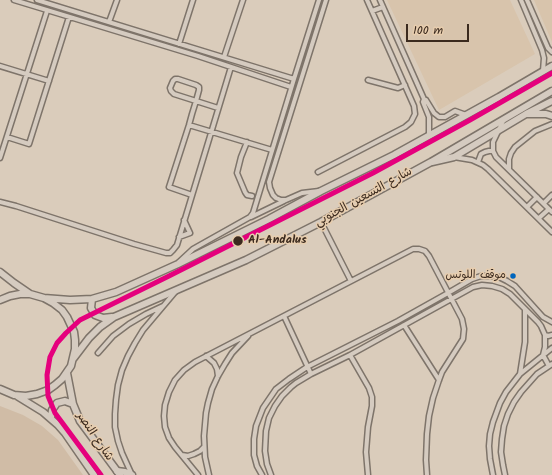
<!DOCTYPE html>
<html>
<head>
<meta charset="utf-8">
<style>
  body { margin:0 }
  #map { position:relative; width:552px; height:475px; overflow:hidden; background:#daccbb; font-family:Kalam,sans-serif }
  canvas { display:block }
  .scale { position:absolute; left:406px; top:24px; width:63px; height:18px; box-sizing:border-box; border:2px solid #3b2a1e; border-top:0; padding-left:5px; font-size:12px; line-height:14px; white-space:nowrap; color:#3b2a1e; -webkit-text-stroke:3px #e7cdae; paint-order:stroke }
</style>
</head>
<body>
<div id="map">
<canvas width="552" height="475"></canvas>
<div class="scale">100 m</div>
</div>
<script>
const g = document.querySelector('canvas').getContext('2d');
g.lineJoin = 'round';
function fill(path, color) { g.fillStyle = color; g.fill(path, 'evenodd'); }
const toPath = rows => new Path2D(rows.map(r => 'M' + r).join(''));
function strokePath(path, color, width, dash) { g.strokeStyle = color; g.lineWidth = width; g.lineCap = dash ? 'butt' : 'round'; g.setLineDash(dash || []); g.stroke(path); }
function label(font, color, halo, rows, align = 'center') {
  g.font = font + ' Kalam,"Playpen Sans Arabic",sans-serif'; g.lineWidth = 3; g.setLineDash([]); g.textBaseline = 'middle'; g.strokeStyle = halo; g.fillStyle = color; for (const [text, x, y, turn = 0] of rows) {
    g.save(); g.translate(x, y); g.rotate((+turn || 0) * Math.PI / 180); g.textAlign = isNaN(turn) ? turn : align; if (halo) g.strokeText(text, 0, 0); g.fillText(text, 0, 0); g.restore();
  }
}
const built = toPath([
  [387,0,510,0,535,54,439,110],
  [534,0,552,0,552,42]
]);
const green = toPath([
  [0,406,23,415,42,426,58,440,83,475,0,475]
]);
const street = toPath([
  [14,0,198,56,291,87],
  [37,0,294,79],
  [380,0,424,99],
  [521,0,542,50,544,58,543,71],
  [527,0,548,48,552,52],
  [372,11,383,7],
  [109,22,117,0],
  [179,44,193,0],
  [224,57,243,0],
  [0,66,49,81],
  [368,80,398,88,405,85],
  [504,119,493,142,493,151,496,157,552,212],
  [189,125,272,150],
  [429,136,429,117,423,102,424,99,426,100,434,113,439,117,445,117,455,111,466,115],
  [7,137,29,144,69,17],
  [247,142,241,157,237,173,245,192,247,195,252,196],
  [454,157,472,160,483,165,488,169,552,232],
  [0,158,47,11],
  [478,162,481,154,485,152,489,151,493,151],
  [509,169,509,159,511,153,515,147,535,131,552,124],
  [318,172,405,127,411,122,415,114,414,106,367,0],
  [319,191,302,193,286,200,281,200,276,198,273,195,270,188,269,182,326,0],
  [192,195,169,187,189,125,192,114,196,101,199,90,199,87,196,85,178,79,175,79,173,81,170,88,171,91,174,94,218,108],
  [0,202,16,206,134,244,166,253,170,253,173,250,177,245,231,67],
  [544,203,552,195],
  [527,207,537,197],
  [251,217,284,201],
  [539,218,549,209],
  [321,222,351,281],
  [179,237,190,233,184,220],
  [179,262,193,249,250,217,253,213,294,79,319,0],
  [284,316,311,374],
  [404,325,439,380],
  [545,335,548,336,552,335],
  [98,353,113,336,129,324,146,314,163,306],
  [350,355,369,388,372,397,372,406,368,427,366,452,368,475],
  [206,356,214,363,217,369,218,376],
  [520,374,525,342,525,310],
  [182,455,188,456,194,454,200,451,204,447],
  [132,475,122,453,118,441,115,427,115,414,116,400,118,385,122,370,128,356,135,343,143,330,176,291],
  [198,475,175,447,169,438,165,427,164,416,165,405,169,392,175,380,184,370,195,362,413,249,419,249,425,251,429,256,462,319,464,329,463,339,442,372,439,380,433,398,429,416,427,434,426,460,427,475],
  [209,475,205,457,204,436,206,413,208,403,212,389,218,376,225,364,232,353,248,336],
  [262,475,257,466,254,455,254,439,256,426,263,408,276,389,289,379,307,367,398,321,448,293,472,279,481,276,490,276,499,277,507,281,515,286,543,317,552,322],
  [271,475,267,464,265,451,266,431,269,418,275,406,282,396,291,387,296,383,311,374,350,355,473,287,482,285,492,286,502,289,510,294,538,322,541,326,545,335,545,347,543,355,549,366],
  [493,475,490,459,489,446,490,434,493,422,500,403,506,392,520,374,552,348],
  [505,475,503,465,501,452,502,439,504,426,508,414,514,402,521,392,537,374,552,364]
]);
const secondary = toPath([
  [528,114,546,114,552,116],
  [432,162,454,157,526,114,552,101],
  [117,471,125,472,132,475]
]);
const primary = toPath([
  [0,272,14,283,30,294],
  [44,298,70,300,92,299,116,292,178,264,269,219,321,191,394,155,499,97,552,66],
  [92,299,91,308,95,315,103,318,112,317],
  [0,300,10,296,20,294,30,294,44,298,53,303,62,310,67,317,74,332,75,340,75,349,71,366,62,379,55,385,48,390,37,394,26,396,14,395,0,389],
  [73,359,89,338,100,327,114,317,246,260,321,222,431,162,552,91],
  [67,373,73,404,80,421,120,475],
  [17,396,43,412,58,425,65,433,94,475],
  [51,418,52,410,57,403,65,401,73,404]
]);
const metro1 = toPath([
  [101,475,55,413,48,396,47,375,50,357,57,343,66,333,80,320,169,276,373,173,470,120,552,73]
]);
const markers = [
  [238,241,5.5,"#3b2a1e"],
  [513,276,3.5,"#0065bd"]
];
const busNames = [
  ["موقف اللوتس",506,276]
];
const streetNames = [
  ["شارع التسعين الجنوبي",364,198,-29],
  ["شارع النصر",94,437,56]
];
const stopNames = [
  ["Al-Andalus",248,241]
];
fill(built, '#d8c4ac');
fill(green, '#d0bca6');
strokePath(street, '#7e746a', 7);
strokePath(secondary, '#7e746a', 9);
strokePath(primary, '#7e746a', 9);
strokePath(street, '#d5cbc0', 4);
strokePath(secondary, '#d5cbc0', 6);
strokePath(primary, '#d5cbc0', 6);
strokePath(metro1, '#e5007d', 5);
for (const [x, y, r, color] of markers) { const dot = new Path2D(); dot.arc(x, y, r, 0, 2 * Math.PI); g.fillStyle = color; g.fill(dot); strokePath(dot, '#e7cdae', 1.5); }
label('11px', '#3b2a1e', '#e7cdae', busNames, 'right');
label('12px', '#3b2a1e', '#e7cdae', streetNames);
label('bold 12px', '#3b2a1e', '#e7cdae', stopNames, 'left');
</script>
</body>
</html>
